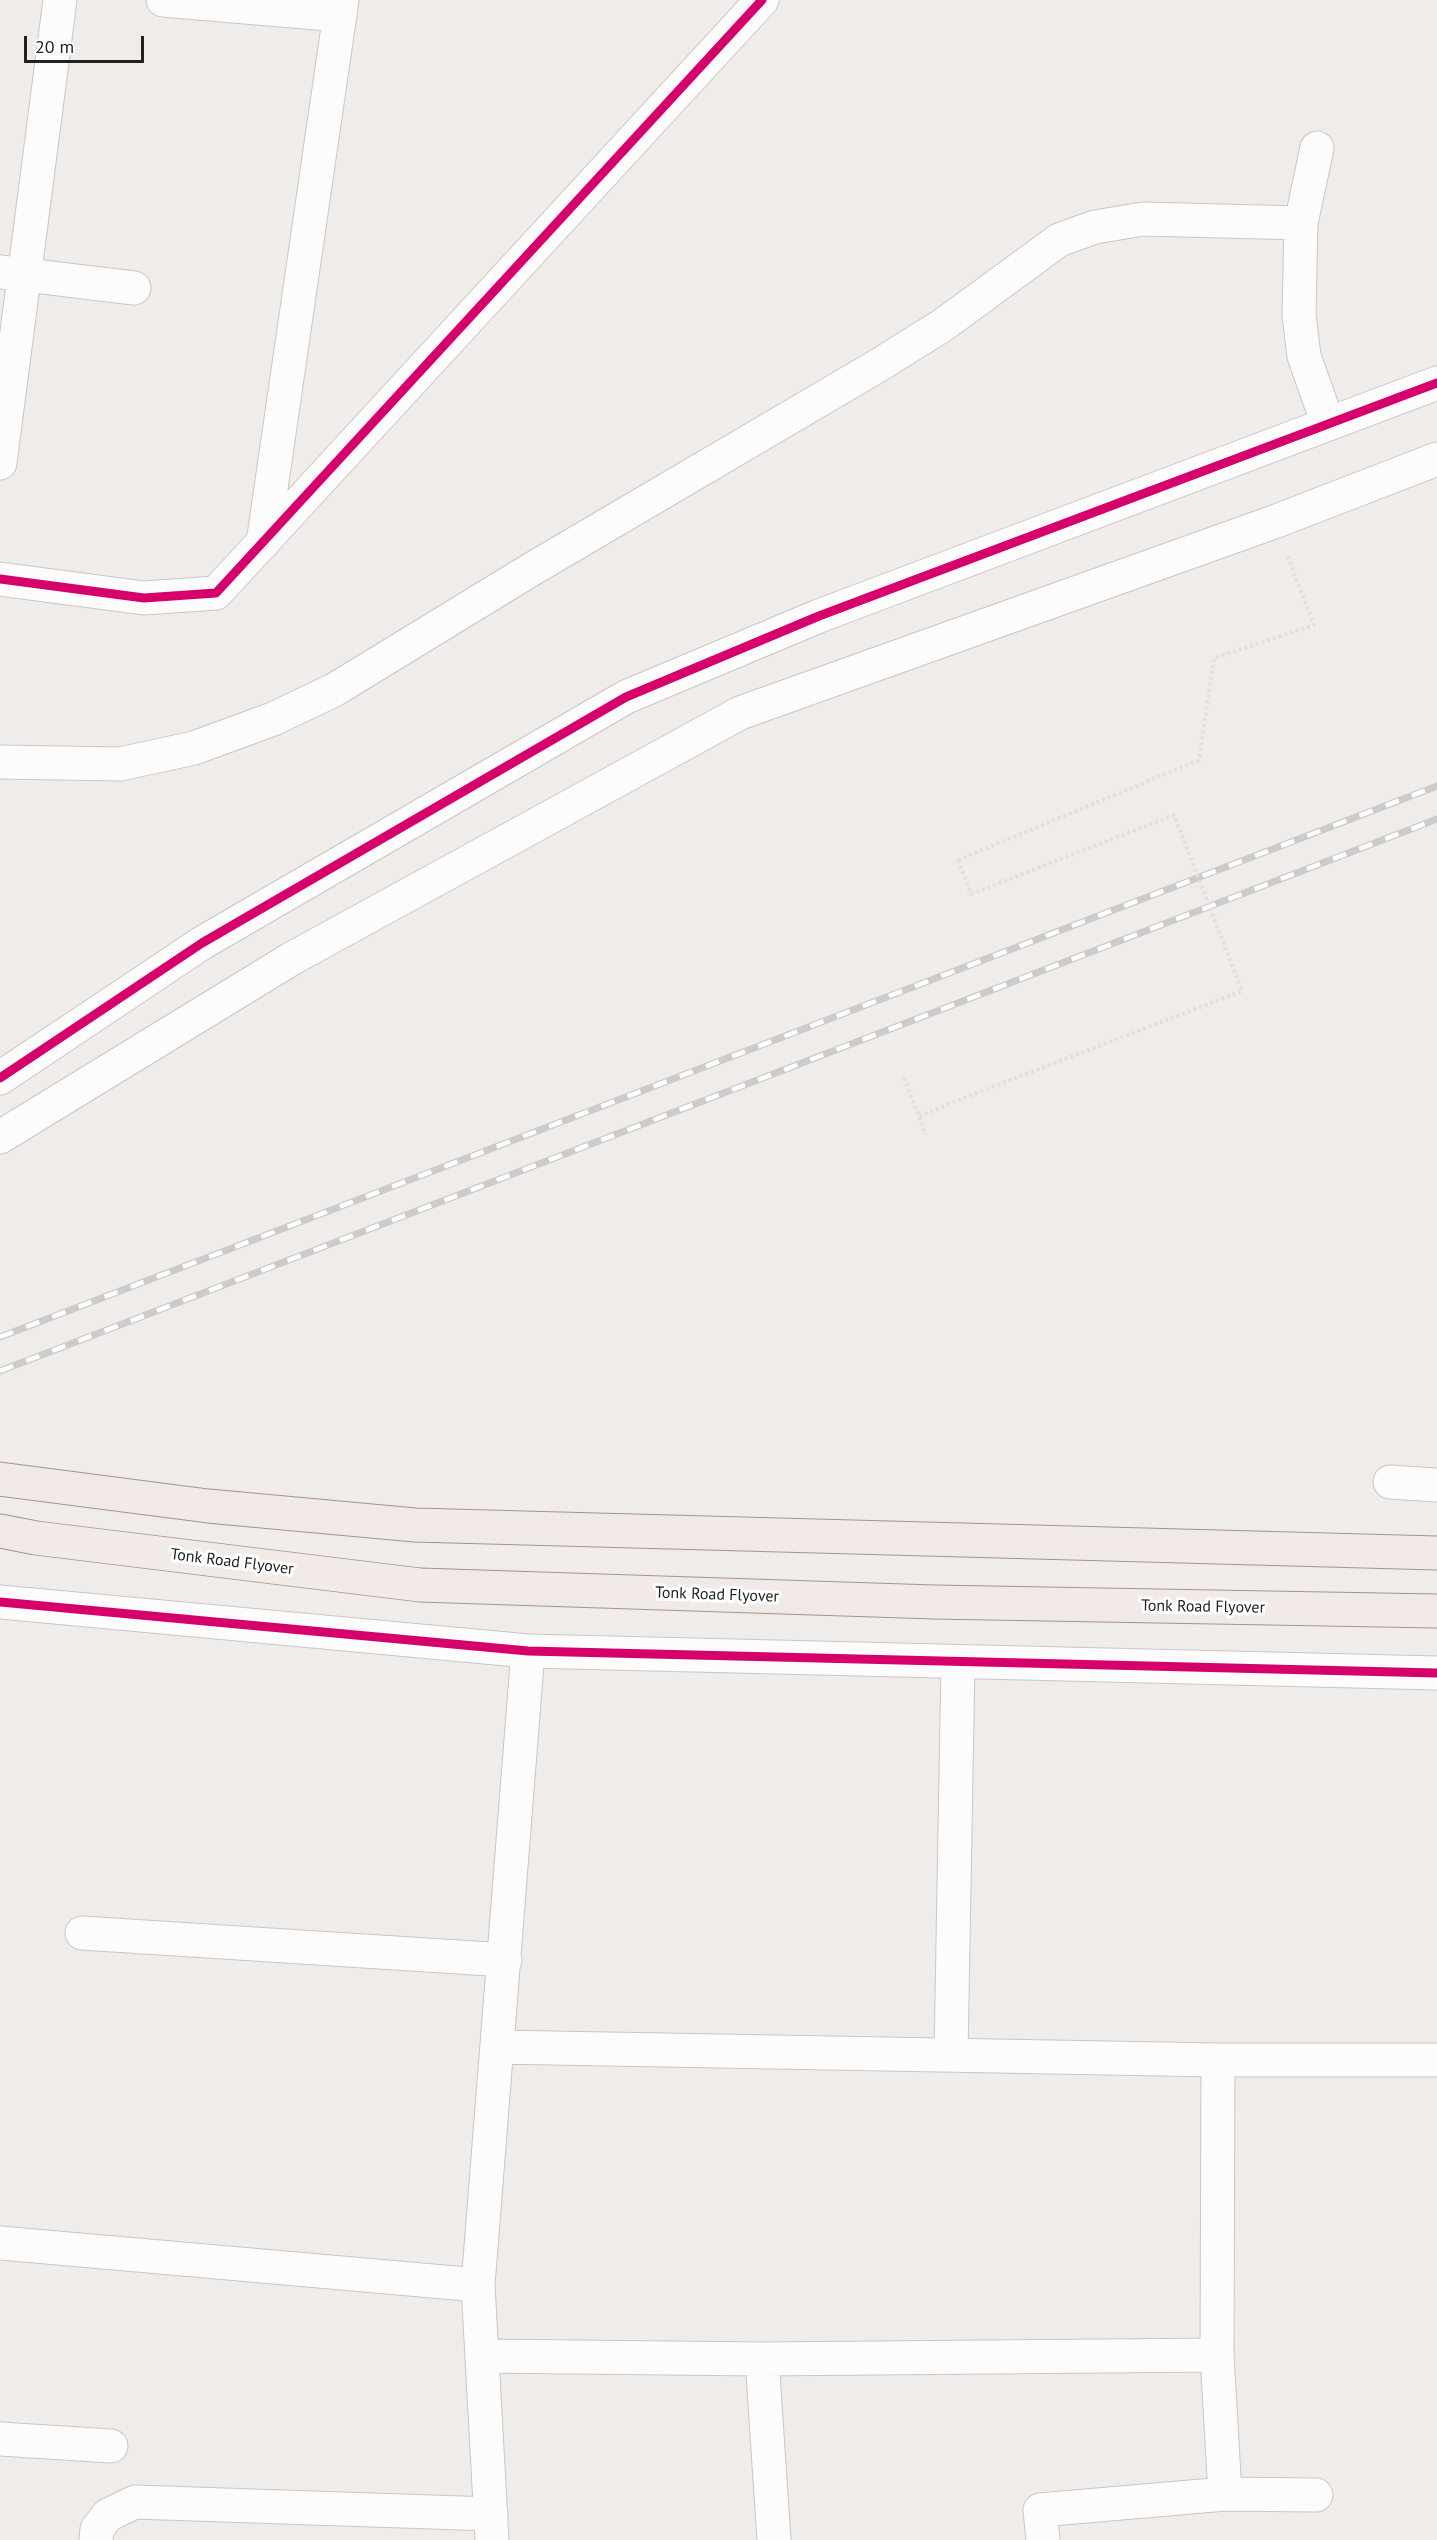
<!DOCTYPE html>
<html>
<head>
<meta charset="utf-8">
<style>
  body { margin:0 }
  #map { position:relative; width:1437px; height:2540px; overflow:hidden; background:#efecea; font-family:"PT Sans",sans-serif }
  canvas { display:block }
  .scale { position:absolute; left:24px; top:36px; width:120px; height:27px; box-sizing:border-box; border:3px solid #212121; border-top:0; padding-left:8px; font-size:18px; line-height:21px; white-space:nowrap; color:#212121; -webkit-text-stroke:4px #fff; paint-order:stroke }
</style>
</head>
<body>
<div id="map">
<canvas width="1437" height="2540"></canvas>
<div class="scale">20 m</div>
</div>
<script>
const g = document.querySelector('canvas').getContext('2d');
g.lineJoin = 'round';
const toPath = rows => new Path2D(rows.map(r => 'M' + r).join(''));
function strokePath(path, color, width, dash) { g.strokeStyle = color; g.lineWidth = width; g.lineCap = dash ? 'butt' : 'round'; g.setLineDash(dash || []); g.stroke(path); }
function label(font, color, halo, rows, align = 'center') {
  g.font = font + ' "PT Sans",sans-serif'; g.lineWidth = 6; g.setLineDash([]); g.textBaseline = 'middle'; g.strokeStyle = halo; g.fillStyle = color; for (const [text, x, y, turn = 0] of rows) {
    g.save(); g.translate(x, y); g.rotate((+turn || 0) * Math.PI / 180); g.textAlign = isNaN(turn) ? turn : align; if (halo) g.strokeText(text, 0, 0); g.fillText(text, 0, 0); g.restore();
  }
}
const path = toPath([
  [958,860,1199,760,1214,658,1314,625,1287,555],
  [904,1078,926,1135],
  [919,1116,982,1091]
]);
const minor = toPath([
  [163,0,340,15],
  [1317,148,1301,223,1299,315,1304,356,1328,424],
  [0,272,134,288],
  [0,463,60,0],
  [263,543,342,0],
  [0,579,144,598,216,593,762,0],
  [0,762,120,764,194,748,273,719,334,690,532,569,879,365,943,325,1059,240,1095,227,1143,219,1301,223],
  [0,1078,202,943,626,697,819,616,1437,383],
  [0,1137,291,959,740,713,1274,522,1437,459],
  [1390,1482,1437,1485],
  [0,1602,528,1651,1437,1673],
  [82,1933,505,1960],
  [497,2047,1218,2060,1437,2060],
  [951,2055,958,1662],
  [1218,2060,1217,2355,1225,2494],
  [0,2243,478,2285],
  [482,2356,762,2359,1217,2355],
  [762,2359,774,2540],
  [0,2439,111,2446],
  [96,2540,97,2529,108,2515,135,2502,491,2514],
  [492,2540,478,2285,528,1651],
  [1043,2540,1040,2510,1225,2494,1316,2495]
]);
const major = toPath([
  [0,1479,208,1506,415,1525,1437,1553],
  [0,1531,36,1538,420,1585,934,1602,1437,1611]
]);
const rail = toPath([
  [0,1337,1437,786],
  [0,1371,1437,819]
]);
const pathBridge = toPath([
  [958,860,971,894,1174,815,1242,991,982,1091]
]);
const cycleway = toPath([
  [0,579,144,598,216,593,762,0],
  [0,1078,202,943,626,697,819,616,1437,383],
  [0,1602,528,1651,1437,1673]
]);
const streetNames = [
  ["Tonk Road Flyover",232,1562,7],
  ["Tonk Road Flyover",717,1595,2],
  ["Tonk Road Flyover",1203,1607,1]
];
strokePath(minor, '#c8c7c6', 35);
strokePath(major, '#a69586', 35);
strokePath(path, '#ecdadc', 4, [3, 3]);
strokePath(minor, '#fdfcfc', 33);
strokePath(major, '#f2eae6', 33);
strokePath(rail, '#cbcbcb', 7);
strokePath(rail, '#fff', 4.5, [14]);
strokePath(pathBridge, '#ecdadc', 4, [3, 3]);
strokePath(cycleway, '#d6006c', 9);
label('16px', '#212121', '#fff', streetNames);
</script>
</body>
</html>
